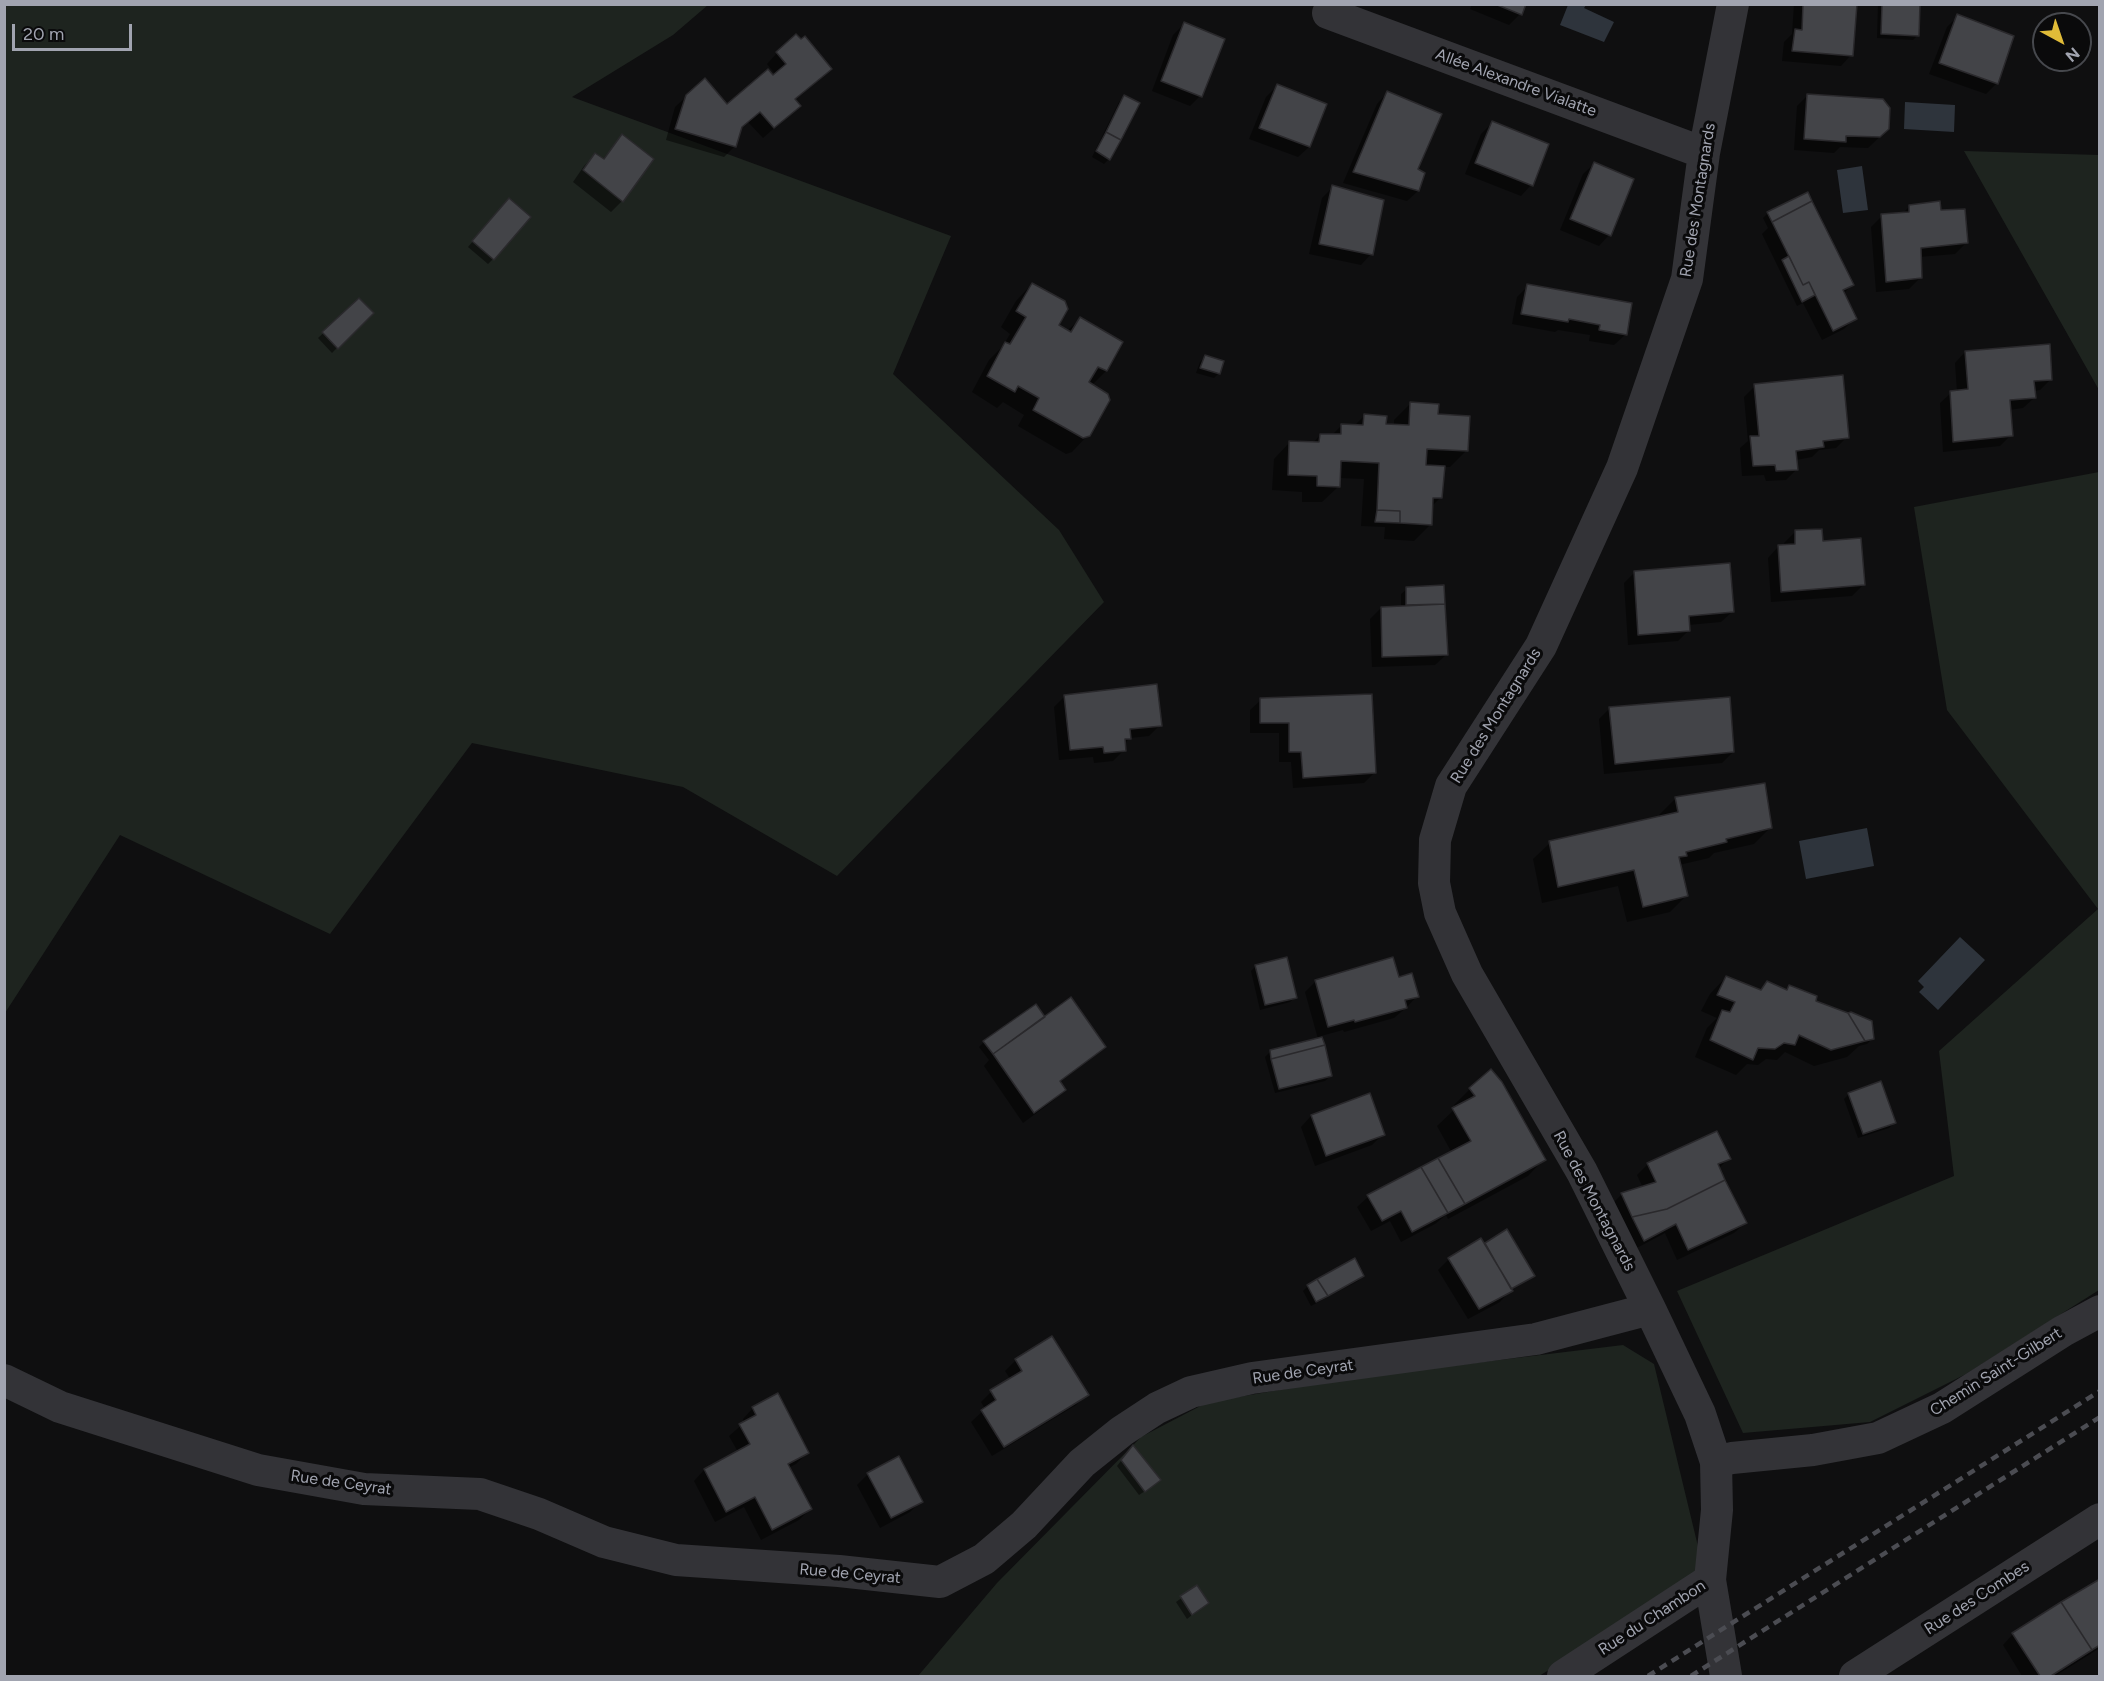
<!DOCTYPE html>
<html>
<head>
<meta charset="utf-8">
<style>
  body { margin:0 }
  #map { position:relative; width:2104px; height:1681px; overflow:hidden; background:#0f0f10; font-family:Figtree,sans-serif }
  canvas { display:block }
  .frame { position:absolute; inset:0; border:6px solid #a1a4b0; pointer-events:none }
  .north { position:absolute; left:2032px; top:12px; width:60px; height:60px; box-sizing:border-box; background:#0a0a0b; border:2px solid #46484d; border-radius:50%; rotate:140deg; font-size:16px; font-weight:700; line-height:24px; text-align:center; color:#a1a4b0 }
  .north::after { content:''; display:block; margin:auto; width:21px; height:27px; background:#e0bb38; clip-path:polygon(50% 0,100% 100%,50% 72%,0 100%) }
  .scale { position:absolute; left:12px; top:24px; width:120px; height:27px; box-sizing:border-box; border:3px solid #a1a4b0; border-top:0; padding-left:8px; font-size:18px; line-height:21px; white-space:nowrap; color:#a1a4b0; -webkit-text-stroke:4px #0a0a0b; paint-order:stroke }
</style>
</head>
<body>
<div id="map">
<canvas width="2104" height="1681"></canvas>
<div class="frame"></div>
<div class="north">N</div>
<div class="scale">20 m</div>
</div>
<script>
const g = document.querySelector('canvas').getContext('2d');
g.lineJoin = 'round';
function fill(path, color) { g.fillStyle = color; g.fill(path, 'evenodd'); }
const toPath = rows => new Path2D(rows.map(r => 'M' + r).join(''));
function strokePath(path, color, width, dash) { g.strokeStyle = color; g.lineWidth = width; g.lineCap = dash ? 'butt' : 'round'; g.setLineDash(dash || []); g.stroke(path); }
function label(font, color, halo, rows, align = 'center') {
  g.font = font + ' Figtree,sans-serif'; g.lineWidth = 6; g.setLineDash([]); g.textBaseline = 'middle'; g.strokeStyle = halo; g.fillStyle = color; for (const [text, x, y, turn = 0] of rows) {
    g.save(); g.translate(x, y); g.rotate((+turn || 0) * Math.PI / 180); g.textAlign = isNaN(turn) ? turn : align; if (halo) g.strokeText(text, 0, 0); g.fillText(text, 0, 0); g.restore();
  }
}
const green = toPath([
  [5,5,708,5,673,35,572,97,951,236,893,374,1059,530,1104,602,837,876,683,787,472,743,330,934,120,835,5,1013],
  [1964,151,2099,155,2099,390],
  [2099,472,2099,1290,1966,1374,1870,1422,1743,1433,1677,1291,1954,1176,1939,1051,2098,909,1947,710,1914,507],
  [1623,1345,1654,1364,1702,1563,1690,1585,1539,1676,918,1676,997,1583,1141,1437,1208,1402,1351,1378]
]);
const water = toPath([
  [1568,5,1586,5,1584,8,1614,22,1604,42,1560,25],
  [1905,102,1955,105,1954,132,1904,129],
  [1862,166,1868,210,1843,213,1837,170],
  [1867,828,1874,866,1806,879,1799,841],
  [1960,937,1985,960,1938,1010,1919,992,1924,987,1918,981]
]);
const shadow = toPath([
  [1472,4,1524,4,1520,14,1509,25,1470,9],
  [1794,4,1856,4,1851,55,1841,66,1782,61,1784,42,1792,34],
  [1878,4,1918,4,1918,35,1913,40,1877,38],
  [1958,16,1997,83,1986,94,1929,74,1947,27],
  [1184,24,1200,96,1190,106,1152,91,1173,35],
  [777,53,819,79,794,100,788,116,763,138,748,122,740,129,734,147,724,157,666,140,675,107,687,96,727,106,776,75,767,64],
  [1277,86,1325,105,1309,147,1298,157,1249,139,1266,97],
  [1387,93,1416,170,1418,191,1407,201,1343,183,1377,104],
  [1808,95,1888,129,1868,148,1840,147,1834,153,1794,150,1797,106],
  [1124,97,1109,159,1104,164,1092,157,1119,102],
  [1492,123,1531,185,1521,196,1465,174,1481,134],
  [622,136,622,201,611,212,573,182,584,166,595,155,602,160],
  [1594,164,1609,235,1599,246,1560,230,1583,174],
  [1333,187,1371,254,1361,265,1309,254,1322,198],
  [504,205,493,259,488,264,468,247],
  [1910,206,1940,211,1966,243,1955,254,1919,257,1920,278,1909,289,1876,292,1871,227,1882,216,1902,214],
  [1768,213,1852,285,1843,294,1855,318,1844,329,1822,340,1803,303,1797,306,1762,234,1768,228,1763,218],
  [1032,284,1057,326,1067,331,1080,319,1106,371,1091,386,1088,435,1072,452,1066,454,1018,426,1024,415,1003,402,997,408,972,392,989,360,1003,346,1010,334,1001,327,1016,301],
  [1528,286,1625,335,1614,345,1589,341,1590,335,1558,330,1555,332,1512,324,1517,297],
  [359,300,371,313,332,353,318,338],
  [1965,352,2051,379,2040,390,2034,391,2034,398,2023,408,2009,410,2011,435,2000,446,1943,452,1940,403,1951,393,1957,392,1955,363],
  [1205,357,1219,373,1214,378,1196,373,1200,362],
  [1755,386,1847,437,1836,448,1819,450,1812,457,1796,460,1797,469,1786,480,1766,481,1764,475,1742,476,1740,448,1748,441,1744,397],
  [1411,403,1436,415,1466,451,1450,467,1443,467,1441,497,1431,507,1430,525,1414,541,1384,539,1385,527,1361,526,1364,479,1339,478,1339,486,1322,502,1302,502,1302,492,1272,490,1274,459,1290,442,1313,443,1320,435,1331,436,1342,425,1354,426,1364,416,1385,425,1394,426,1394,420],
  [1795,532,1822,543,1863,585,1852,596,1771,602,1768,558,1778,547,1785,546,1784,543],
  [1635,572,1732,612,1721,622,1688,625,1689,630,1678,641,1628,645,1624,583],
  [1442,587,1446,655,1435,665,1372,667,1370,619,1381,608,1401,607,1401,594,1407,589],
  [1065,696,1160,725,1149,736,1130,738,1124,744,1124,750,1113,761,1094,763,1093,757,1059,760,1054,707],
  [1261,700,1374,773,1364,783,1293,788,1291,762,1279,762,1279,733,1250,733,1250,710],
  [1610,708,1733,752,1722,763,1604,774,1599,719],
  [1763,784,1770,828,1754,844,1714,853,1709,858,1679,865,1686,896,1670,912,1627,922,1618,886,1542,903,1533,859,1550,843,1660,818,1659,815,1675,799],
  [1256,966,1295,997,1290,1002,1260,1010,1251,971],
  [1726,977,1759,991,1767,983,1786,991,1789,987,1872,1039,1867,1044,1859,1046,1847,1057,1814,1066,1785,1052,1777,1060,1766,1059,1758,1065,1747,1064,1736,1075,1695,1057,1707,1028,1717,1018,1701,1011,1710,994],
  [1398,979,1417,996,1407,1007,1394,1018,1344,1032,1343,1030,1321,1036,1330,1076,1325,1081,1275,1093,1265,1057,1270,1052,1318,1039,1305,992,1316,981],
  [1045,1018,1104,1047,1093,1057,1059,1082,1064,1090,1054,1100,1023,1123,984,1066,989,1060,979,1047,984,1042],
  [1470,1089,1544,1159,1528,1176,1448,1219,1446,1215,1435,1224,1401,1242,1390,1221,1371,1231,1357,1207,1368,1197,1452,1153,1437,1126,1456,1108,1454,1105],
  [1849,1094,1894,1123,1889,1128,1858,1138,1844,1099],
  [1311,1116,1383,1134,1372,1145,1315,1166,1301,1127],
  [1729,1158,1719,1168,1745,1223,1734,1233,1677,1260,1665,1233,1633,1250,1611,1205,1622,1194,1643,1188,1637,1175,1648,1164],
  [1485,1244,1533,1275,1510,1290,1500,1302,1468,1319,1438,1270,1449,1259],
  [1363,1276,1358,1281,1311,1306,1303,1291,1308,1286],
  [1016,1360,1087,1394,1076,1405,992,1456,971,1422,985,1409,981,1402,991,1392,1011,1380,1005,1371],
  [753,1408,807,1453,796,1464,788,1468,810,1509,799,1520,761,1540,744,1507,715,1522,694,1481,704,1470,738,1452,729,1436,744,1423,743,1419],
  [1128,1452,1154,1485,1139,1495,1117,1466],
  [868,1474,921,1501,910,1512,880,1528,857,1485],
  [2100,1580,2100,1648,2055,1676,2022,1676,2003,1645,2013,1634],
  [1197,1587,1207,1603,1187,1619,1176,1602]
]);
const building = toPath([
  [1495,4,1526,4,1522,15,1495,4],
  [1803,4,1857,4,1853,56,1792,51,1795,29,1802,30,1803,4],
  [1882,4,1920,4,1919,36,1881,34,1882,4],
  [1957,14,2014,36,1998,84,1939,63,1957,14],
  [1184,22,1225,39,1202,97,1161,81,1184,22],
  [796,34,801,39,805,36,832,69,795,99,801,106,774,128,760,112,742,127,736,147,675,129,686,95,705,78,727,104,768,69,773,75,786,64,776,52,796,34],
  [1277,84,1327,104,1310,147,1259,128,1277,84],
  [1387,91,1442,114,1418,169,1425,173,1419,191,1353,172,1387,91],
  [1807,94,1883,99,1890,108,1889,129,1880,137,1846,136,1846,142,1804,139,1807,94],
  [1124,95,1140,103,1121,140,1106,132,1124,95],
  [1492,121,1549,144,1533,186,1475,163,1492,121],
  [1106,132,1121,140,1110,160,1096,151,1106,132],
  [622,134,654,159,623,202,583,170,595,153,604,159,622,134],
  [1594,162,1634,179,1611,236,1570,219,1594,162],
  [1332,185,1384,200,1373,255,1319,244,1332,185],
  [1808,192,1812,201,1772,222,1767,212,1808,192],
  [509,198,531,217,494,260,472,241,509,198],
  [1812,201,1854,285,1843,290,1857,319,1833,331,1809,282,1803,285,1772,222,1812,201],
  [1940,201,1941,210,1965,209,1968,243,1921,248,1922,278,1886,282,1881,214,1909,212,1909,205,1940,201],
  [1789,256,1803,285,1809,282,1815,295,1802,302,1782,260,1789,256],
  [1032,283,1065,301,1068,309,1059,325,1071,332,1080,317,1123,342,1107,371,1098,367,1089,382,1108,394,1110,400,1090,436,1083,438,1033,410,1039,398,1018,386,1015,392,987,376,1005,342,1010,344,1026,317,1016,311,1032,283],
  [1527,284,1632,303,1627,335,1599,330,1600,325,1569,319,1568,322,1521,314,1527,284],
  [359,298,374,313,338,349,322,332,359,298],
  [2050,344,2052,380,2034,381,2036,398,2010,400,2013,436,1953,442,1950,391,1968,389,1965,351,2050,344],
  [1205,355,1224,361,1220,374,1200,368,1205,355],
  [1843,375,1849,438,1823,441,1824,447,1796,451,1798,470,1776,471,1775,465,1753,466,1750,436,1759,436,1754,384,1843,375],
  [1410,402,1439,404,1438,414,1470,416,1468,451,1427,449,1426,465,1445,466,1442,498,1433,498,1432,525,1400,523,1400,511,1377,510,1379,463,1341,461,1340,487,1317,486,1317,476,1288,475,1289,441,1319,442,1320,434,1341,434,1341,424,1363,425,1364,414,1387,416,1386,424,1409,425,1410,402],
  [1377,510,1400,511,1400,523,1375,522,1377,510],
  [1822,529,1823,541,1861,538,1865,585,1781,592,1778,545,1795,544,1795,530,1822,529],
  [1730,563,1734,612,1689,616,1690,631,1638,635,1634,571,1730,563],
  [1444,585,1445,604,1406,605,1406,587,1444,585],
  [1445,604,1448,655,1382,657,1381,607,1445,604],
  [1157,684,1162,726,1130,729,1131,739,1125,739,1126,751,1104,753,1103,747,1070,750,1064,695,1157,684],
  [1372,694,1376,773,1303,778,1301,752,1289,752,1289,723,1260,723,1260,698,1372,694],
  [1730,697,1734,752,1615,764,1609,707,1730,697],
  [1765,783,1772,828,1726,839,1727,842,1686,852,1687,856,1679,857,1688,896,1643,907,1634,870,1558,887,1549,841,1678,812,1675,797,1765,783],
  [1287,957,1297,998,1265,1005,1255,965,1287,957],
  [1393,957,1399,977,1412,973,1419,997,1405,1000,1407,1008,1355,1022,1354,1020,1328,1027,1315,980,1393,957],
  [1726,976,1761,990,1767,981,1787,990,1789,985,1817,996,1816,1001,1848,1013,1865,1041,1831,1050,1799,1035,1795,1045,1784,1043,1775,1049,1758,1048,1753,1060,1710,1040,1722,1010,1730,1012,1735,1002,1717,995,1726,976],
  [1071,997,1106,1047,1060,1081,1066,1090,1034,1113,993,1054,1071,997],
  [1036,1004,1045,1017,993,1054,983,1041,1036,1004],
  [1851,1012,1872,1021,1874,1039,1865,1041,1848,1013,1851,1012],
  [1322,1037,1325,1045,1271,1059,1270,1050,1322,1037],
  [1325,1045,1332,1076,1279,1089,1271,1059,1325,1045],
  [1491,1069,1502,1082,1546,1160,1465,1204,1438,1158,1471,1141,1452,1108,1475,1096,1469,1088,1491,1069],
  [1881,1081,1896,1123,1863,1134,1848,1093,1881,1081],
  [1370,1093,1385,1135,1326,1156,1311,1115,1370,1093],
  [1717,1131,1731,1159,1718,1164,1725,1180,1667,1209,1632,1217,1621,1193,1656,1182,1647,1163,1717,1131],
  [1438,1158,1465,1204,1448,1213,1421,1167,1438,1158],
  [1421,1167,1448,1213,1412,1232,1401,1211,1382,1221,1367,1195,1421,1167],
  [1725,1180,1747,1223,1688,1250,1676,1224,1644,1241,1632,1217,1667,1209,1725,1180],
  [1507,1229,1535,1276,1511,1289,1485,1243,1507,1229],
  [1481,1238,1513,1291,1479,1309,1448,1258,1481,1238],
  [1355,1258,1364,1276,1328,1296,1317,1279,1355,1258],
  [1317,1279,1328,1296,1316,1302,1307,1285,1317,1279],
  [1052,1336,1089,1395,1004,1447,981,1410,996,1400,990,1390,1022,1371,1015,1359,1052,1336],
  [778,1393,809,1453,788,1464,812,1509,772,1530,755,1497,726,1512,704,1469,750,1444,739,1424,756,1415,752,1407,778,1393],
  [1133,1445,1161,1480,1145,1492,1121,1460,1133,1445],
  [899,1456,923,1502,891,1518,867,1473,899,1456],
  [2100,1579,2100,1645,2092,1650,2061,1602,2100,1579],
  [1197,1585,1209,1603,1192,1615,1180,1596,1197,1585],
  [2061,1602,2092,1650,2051,1676,2040,1676,2012,1633,2061,1602]
]);
const minor = toPath([
  [1328,13,1704,153],
  [4,1380,60,1407,258,1470,364,1489,480,1494,539,1514,604,1542,676,1560,839,1571,940,1582,984,1559,1024,1525,1082,1463,1122,1431,1157,1408,1191,1392,1252,1378,1536,1339,1650,1309],
  [1716,1462,1732,1458,1813,1450,1878,1438,1942,1408,2063,1331,2100,1311],
  [1563,1676,1710,1580],
  [1726,1676,1710,1580,1717,1510,1716,1462,1700,1414,1650,1309,1582,1172,1467,974,1440,913,1434,883,1435,840,1451,786,1541,646,1622,468,1687,279,1704,153,1733,4],
  [1855,1676,2100,1519]
]);
const rail = toPath([
  [1648,1676,2100,1391],
  [1691,1676,2100,1417]
]);
const streetNames = [
  ["Allée Alexandre Vialatte",1516,83,20],
  ["Rue des Montagnards",1698,200,-81],
  ["Rue des Montagnards",1496,716,-58],
  ["Rue des Montagnards",1594,1201,62],
  ["Rue de Ceyrat",1303,1372,-8],
  ["Chemin Saint-Gilbert",1996,1372,-32],
  ["Rue de Ceyrat",341,1483,8],
  ["Rue de Ceyrat",850,1574,5],
  ["Rue des Combes",1977,1598,-33],
  ["Rue du Chambon",1652,1618,-33]
];
fill(green, '#1e241f');
fill(water, '#2e343c');
fill(shadow, '#0007');
fill(building, '#434448');
strokePath(building, '#2a292c', 1.5);
strokePath(minor, '#333337', 32);
strokePath(rail, '#4b4c52', 4.5, [8, 6]);
label('16px', '#a1a4b0', '#0a0a0b', streetNames);
</script>
</body>
</html>
